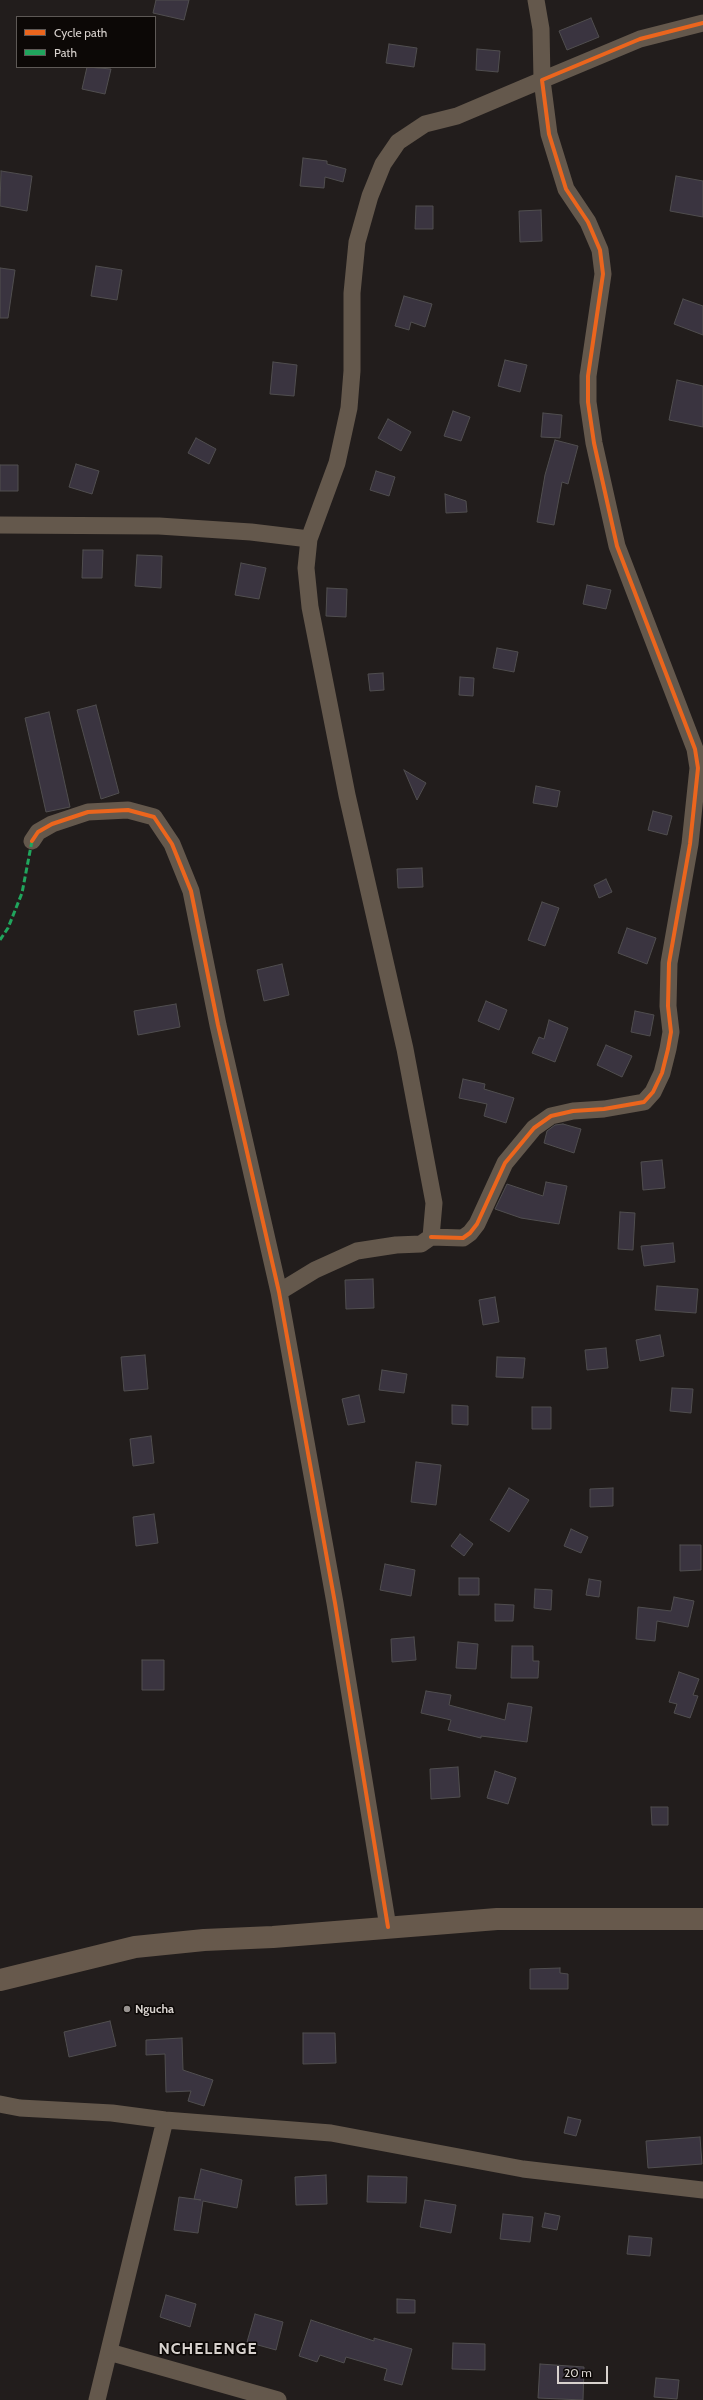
<!DOCTYPE html>
<html>
<head>
<meta charset="utf-8">
<style>
  body { margin:0 }
  #map { position:relative; width:703px; height:2400px; overflow:hidden; background:#221d1c; font-family:Cabin,sans-serif }
  canvas { display:block }
  .legend { position:absolute; left:16px; top:16px; width:140px; height:52px; box-sizing:border-box; background:#0c0806; border:1px solid #5e5956; margin:0; padding:5px 7px; list-style:none; font-size:12px; color:#d8d2ce }
  .legend li { display:flex; align-items:center; gap:8px; height:20px }
  .legend b { width:20px; border:1px solid #5e5956 }
  .scale { position:absolute; left:557px; top:2366px; width:51px; height:18px; box-sizing:border-box; border:2px solid #d8d2ce; border-top:0; padding-left:5px; font-size:12px; line-height:14px; white-space:nowrap; color:#d8d2ce; -webkit-text-stroke:3px #0c0806; paint-order:stroke }
</style>
</head>
<body>
<div id="map">
<canvas width="703" height="2400"></canvas>
<ul class="legend">
<li><b style="height:5px;background:#eb651d"></b>Cycle path</li>
<li><b style="height:5px;background:#20a55d"></b>Path</li>
</ul>
<div class="scale">20 m</div>
</div>
<script>
const g = document.querySelector('canvas').getContext('2d');
g.lineJoin = 'round';
function fill(path, color) { g.fillStyle = color; g.fill(path, 'evenodd'); }
const toPath = rows => new Path2D(rows.map(r => 'M' + r).join(''));
function strokePath(path, color, width, dash) { g.strokeStyle = color; g.lineWidth = width; g.lineCap = dash ? 'butt' : 'round'; g.setLineDash(dash || []); g.stroke(path); }
function label(font, color, halo, rows, align = 'center') {
  g.font = font + ' Cabin,sans-serif'; g.lineWidth = 3; g.setLineDash([]); g.textBaseline = 'middle'; g.strokeStyle = halo; g.fillStyle = color; for (const [text, x, y, turn = 0] of rows) {
    g.save(); g.translate(x, y); g.rotate((+turn || 0) * Math.PI / 180); g.textAlign = isNaN(turn) ? turn : align; if (halo) g.strokeText(text, 0, 0); g.fillText(text, 0, 0); g.restore();
  }
}
const building = toPath([
  [156,0,189,0,184,20,153,13,156,0],
  [591,18,599,37,567,50,559,31,591,18],
  [389,44,417,48,414,67,386,63,389,44],
  [477,49,500,51,498,72,476,70,477,49],
  [87,67,111,69,105,94,82,89,87,67],
  [303,158,327,161,327,164,346,169,343,182,325,177,324,188,300,186,303,158],
  [1,171,32,176,27,211,0,206,1,171],
  [676,176,703,181,703,217,670,211,676,176],
  [416,206,433,206,433,229,415,229,416,206],
  [541,210,542,241,520,242,519,211,541,210],
  [96,266,122,270,117,300,91,296,96,266],
  [0,268,15,270,8,318,0,318,0,268],
  [404,296,432,304,425,327,411,322,409,330,395,326,404,296],
  [683,299,703,306,703,335,674,324,683,299],
  [505,360,527,365,520,392,498,386,505,360],
  [273,362,297,365,294,396,270,394,273,362],
  [677,380,703,386,703,427,669,420,677,380],
  [453,411,470,417,461,441,444,436,453,411],
  [543,413,562,415,560,438,541,437,543,413],
  [388,419,411,432,401,451,378,438,388,419],
  [196,438,216,449,209,464,188,453,196,438],
  [555,440,578,446,568,484,562,482,554,525,537,522,545,475,555,440],
  [76,464,99,471,92,494,69,487,76,464],
  [0,465,18,465,18,491,0,491,0,465],
  [376,471,395,477,389,496,370,490,376,471],
  [445,494,466,501,467,512,446,513,445,494],
  [83,550,103,550,102,578,82,578,83,550],
  [137,555,162,556,161,588,135,586,137,555],
  [241,563,266,568,259,599,235,595,241,563],
  [587,585,611,590,606,609,583,604,587,585],
  [327,588,347,589,346,617,326,616,327,588],
  [497,648,518,652,514,672,493,668,497,648],
  [383,673,384,690,370,691,368,674,383,673],
  [460,677,474,678,473,696,459,695,460,677],
  [96,705,119,793,101,799,77,710,96,705],
  [49,712,70,807,46,812,25,718,49,712],
  [404,770,426,783,417,800,404,770],
  [536,786,560,791,557,807,533,803,536,786],
  [653,811,672,816,667,835,648,830,653,811],
  [422,868,423,887,398,888,397,869,422,868],
  [606,879,612,892,599,898,594,885,606,879],
  [542,902,559,908,545,946,528,940,542,902],
  [627,928,656,938,647,964,618,953,627,928],
  [282,964,289,995,264,1001,257,970,282,964],
  [486,1001,507,1010,499,1030,478,1021,486,1001],
  [176,1004,180,1027,138,1035,134,1011,176,1004],
  [635,1011,654,1015,650,1036,631,1032,635,1011],
  [549,1020,568,1028,555,1062,532,1053,539,1037,544,1039,549,1020],
  [606,1045,632,1056,622,1077,597,1065,606,1045],
  [463,1079,485,1084,484,1089,514,1098,506,1123,484,1116,487,1104,459,1098,463,1079],
  [563,1124,581,1129,574,1153,544,1143,547,1131,555,1125,563,1124],
  [662,1160,665,1188,643,1190,641,1162,662,1160],
  [546,1182,567,1186,559,1224,521,1218,495,1209,507,1184,543,1196,546,1182],
  [620,1212,635,1213,633,1250,618,1249,620,1212],
  [673,1243,675,1262,644,1266,641,1246,673,1243],
  [373,1279,374,1308,346,1309,345,1280,373,1279],
  [657,1286,698,1289,696,1313,655,1310,657,1286],
  [495,1297,499,1322,483,1325,479,1300,495,1297],
  [660,1335,664,1356,640,1361,636,1340,660,1335],
  [606,1348,608,1368,587,1370,585,1350,606,1348],
  [145,1355,148,1389,124,1391,121,1357,145,1355],
  [497,1357,525,1358,523,1378,496,1377,497,1357],
  [382,1370,407,1374,404,1393,379,1390,382,1370],
  [672,1388,693,1389,691,1413,670,1411,672,1388],
  [359,1395,365,1422,348,1425,342,1399,359,1395],
  [452,1405,468,1406,468,1425,452,1424,452,1405],
  [532,1407,551,1407,551,1429,532,1429,532,1407],
  [151,1436,154,1463,133,1466,130,1439,151,1436],
  [416,1462,441,1465,436,1505,411,1502,416,1462],
  [509,1488,529,1500,509,1532,490,1520,509,1488],
  [613,1488,613,1506,590,1507,590,1489,613,1488],
  [154,1514,158,1543,136,1546,133,1517,154,1514],
  [571,1529,588,1537,581,1553,564,1546,571,1529],
  [460,1534,473,1544,464,1556,451,1546,460,1534],
  [680,1545,701,1545,701,1570,680,1571,680,1545],
  [385,1564,415,1570,411,1596,380,1590,385,1564],
  [459,1578,479,1578,479,1595,459,1595,459,1578],
  [589,1579,601,1581,599,1597,586,1595,589,1579],
  [535,1589,552,1590,551,1610,534,1608,535,1589],
  [674,1597,694,1601,688,1627,657,1621,655,1641,636,1639,638,1607,671,1611,674,1597],
  [495,1604,514,1605,513,1621,495,1621,495,1604],
  [414,1637,416,1660,392,1662,391,1639,414,1637],
  [458,1642,478,1644,476,1669,456,1668,458,1642],
  [512,1646,533,1646,533,1661,539,1661,538,1678,511,1678,512,1646],
  [142,1660,164,1660,164,1690,142,1690,142,1660],
  [679,1672,699,1679,693,1695,698,1696,690,1718,674,1713,677,1704,669,1702,679,1672],
  [426,1691,451,1695,449,1705,505,1720,508,1703,532,1707,527,1742,481,1736,481,1738,448,1730,451,1720,421,1713,426,1691],
  [458,1767,460,1797,431,1799,430,1769,458,1767],
  [495,1771,516,1778,508,1804,487,1798,495,1771],
  [651,1807,668,1807,668,1825,652,1825,651,1807],
  [560,1968,560,1973,568,1974,568,1989,530,1989,530,1969,560,1968],
  [110,2021,116,2046,69,2057,64,2032,110,2021],
  [303,2033,335,2033,336,2063,303,2064,303,2033],
  [182,2038,183,2070,213,2080,204,2106,188,2101,191,2091,166,2092,165,2054,146,2055,146,2040,182,2038],
  [568,2117,581,2120,576,2136,564,2133,568,2117],
  [700,2137,702,2164,648,2168,646,2141,700,2137],
  [201,2169,242,2180,237,2208,203,2201,198,2233,174,2230,179,2197,201,2200,194,2199,201,2169],
  [326,2175,327,2204,296,2205,295,2177,326,2175],
  [368,2176,407,2177,406,2203,367,2202,368,2176],
  [425,2200,456,2205,451,2233,420,2227,425,2200],
  [545,2213,560,2216,557,2230,542,2227,545,2213],
  [503,2214,533,2217,530,2242,500,2239,503,2214],
  [629,2236,652,2238,650,2256,627,2254,629,2236],
  [166,2295,196,2304,190,2327,160,2317,166,2295],
  [397,2299,415,2300,415,2313,397,2313,397,2299],
  [255,2314,283,2322,276,2350,247,2342,255,2314],
  [311,2320,374,2341,374,2338,412,2349,402,2385,384,2380,387,2369,346,2357,344,2363,320,2355,317,2362,299,2356,311,2320],
  [453,2343,485,2344,485,2370,452,2369,453,2343],
  [540,2364,584,2367,583,2400,538,2398,540,2364],
  [656,2378,679,2380,677,2399,654,2397,656,2378]
]);
const street = toPath([
  [0,525,159,526,251,532,309,539,306,568,310,607,347,795,405,1049,434,1203,431,1237,421,1244,396,1245,357,1251,315,1270,279,1292],
  [309,539,337,463,349,408,352,371,352,293,357,242,370,196,383,164,398,142,425,124,457,116,542,80,541,29,536,0],
  [32,841,38,832,52,824,88,812,128,810,154,817,172,844,191,891,218,1025,279,1292,335,1603,388,1927],
  [431,1237,463,1238,470,1233,477,1224,505,1163,534,1128,551,1116,573,1111,604,1109,644,1102,653,1092,662,1073,668,1049,671,1032,668,1006,669,963,690,844,698,768,695,749,617,546,594,443,588,402,588,376,603,274,600,250,588,222,566,189,549,134,542,80,640,39,703,23],
  [0,2104,20,2108,112,2113,165,2120,331,2133,523,2169,703,2190],
  [109,2352,278,2400],
  [97,2400,165,2120]
]);
const secondary = toPath([
  [0,1980,135,1947,204,1940,273,1937,497,1919,703,1919]
]);
const quiet = toPath([
  [0,940,8,928,22,893,32,841]
]);
const cycleway = toPath([
  [32,841,38,832,52,824,88,812,128,810,154,817,172,844,191,891,218,1025,279,1292,335,1603,388,1927],
  [431,1237,463,1238,470,1233,477,1224,505,1163,534,1128,551,1116,573,1111,604,1109,644,1102,653,1092,662,1073,668,1049,671,1032,668,1006,669,963,690,844,698,768,695,749,617,546,594,443,588,402,588,376,603,274,600,250,588,222,566,189,549,134,542,80,640,39,703,23]
]);
const markers = [
  [127,2009,4,"#989390"]
];
const poiNames = [
  ["Ngucha",135,2009]
];
const districtNames = [
  ["NCHELENGE",208,2349]
];
fill(building, '#3a3440');
strokePath(building, '#504e4f', 1);
strokePath(street, '#64584c', 17);
strokePath(secondary, '#67594c', 22);
strokePath(quiet, '#20a55d', 3, [6, 3]);
strokePath(cycleway, '#eb651d', 4);
for (const [x, y, r, color] of markers) { const dot = new Path2D(); dot.arc(x, y, r, 0, 2 * Math.PI); g.fillStyle = color; g.fill(dot); strokePath(dot, '#0c0806', 1.5); }
label('bold 12px', '#d8d2ce', '#0c0806', poiNames, 'left');
g.letterSpacing = '1px';
label('bold 16px', '#d8d2ce', '#0c0806', districtNames);
g.letterSpacing = '0px';
</script>
</body>
</html>
